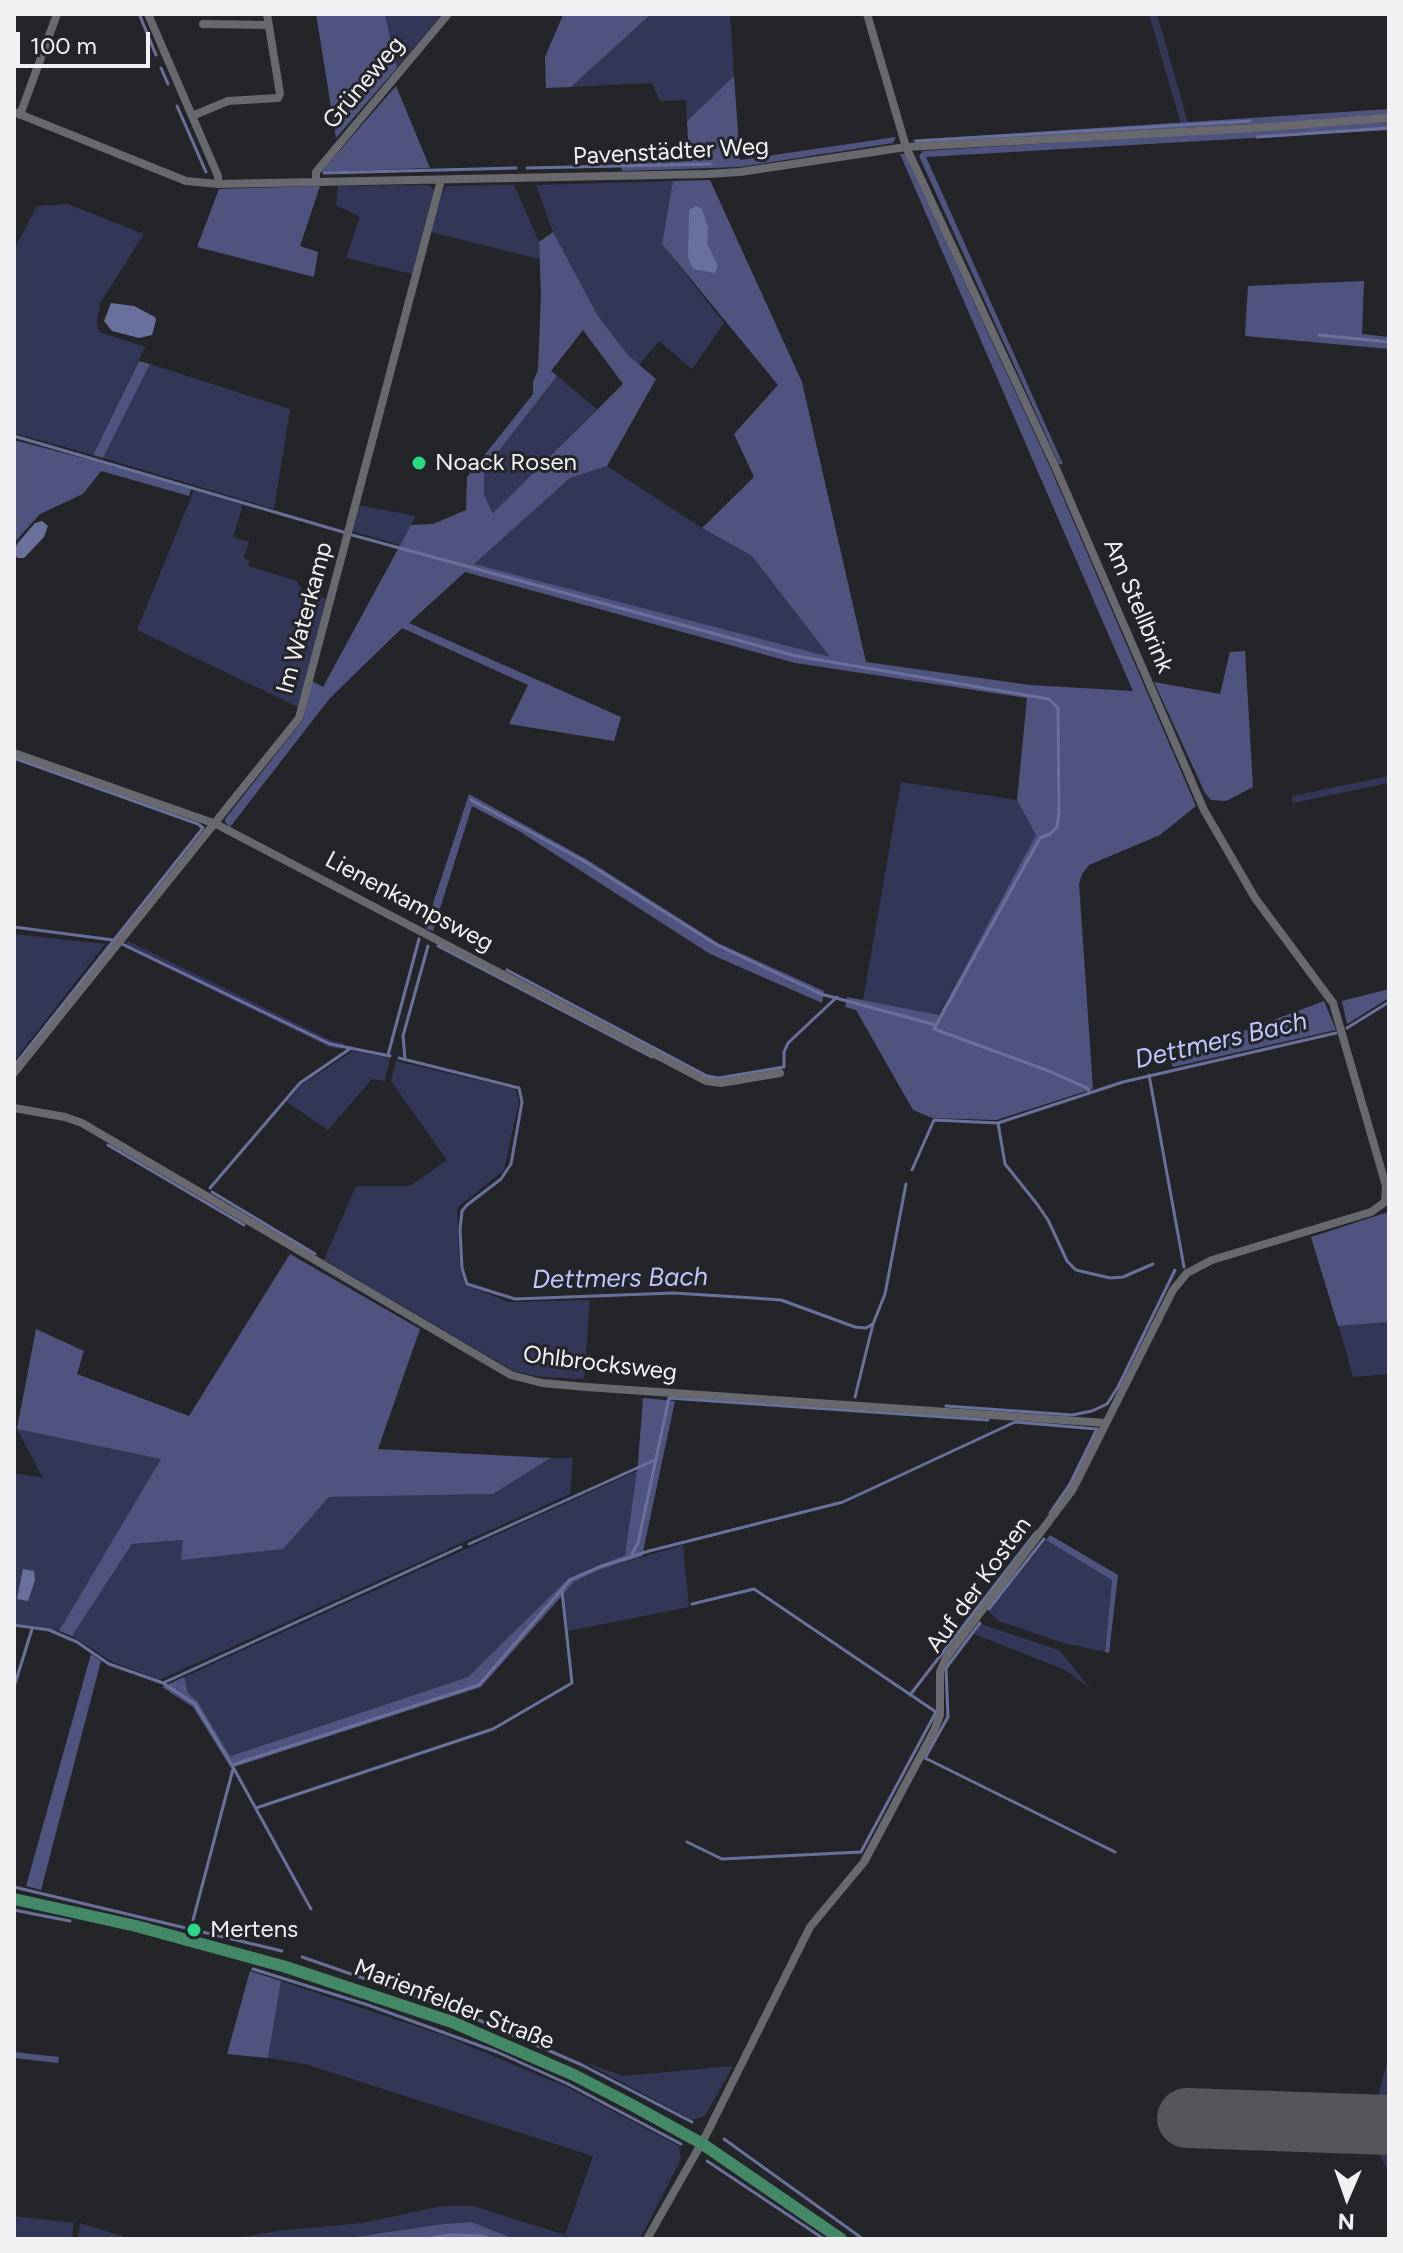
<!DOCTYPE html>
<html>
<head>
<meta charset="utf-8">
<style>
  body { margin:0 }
  #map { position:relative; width:1403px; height:2253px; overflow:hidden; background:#242529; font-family:Figtree,sans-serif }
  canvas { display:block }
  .frame { position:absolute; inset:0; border:16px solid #f1f1f4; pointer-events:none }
  .north { position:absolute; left:1307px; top:2157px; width:80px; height:80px; -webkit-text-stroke:6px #242529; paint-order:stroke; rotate:182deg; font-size:22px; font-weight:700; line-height:32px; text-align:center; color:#f1f1f4 }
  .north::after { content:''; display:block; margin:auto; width:28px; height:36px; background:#f1f1f4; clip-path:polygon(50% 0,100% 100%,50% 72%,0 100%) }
  .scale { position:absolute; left:16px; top:32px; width:134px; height:36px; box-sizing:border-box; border:4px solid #f1f1f4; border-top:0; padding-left:10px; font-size:24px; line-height:28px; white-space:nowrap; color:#f1f1f4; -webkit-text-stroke:6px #242529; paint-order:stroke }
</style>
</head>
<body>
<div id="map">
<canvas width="1403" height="2253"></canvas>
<div class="frame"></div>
<div class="north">N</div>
<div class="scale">100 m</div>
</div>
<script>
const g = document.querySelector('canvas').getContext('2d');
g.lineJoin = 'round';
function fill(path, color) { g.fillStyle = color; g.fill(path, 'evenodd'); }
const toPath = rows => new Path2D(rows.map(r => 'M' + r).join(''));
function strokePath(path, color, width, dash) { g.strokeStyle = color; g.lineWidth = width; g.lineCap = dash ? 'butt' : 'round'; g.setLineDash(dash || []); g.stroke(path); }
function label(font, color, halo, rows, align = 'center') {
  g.font = font + ' Figtree,sans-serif'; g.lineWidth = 6; g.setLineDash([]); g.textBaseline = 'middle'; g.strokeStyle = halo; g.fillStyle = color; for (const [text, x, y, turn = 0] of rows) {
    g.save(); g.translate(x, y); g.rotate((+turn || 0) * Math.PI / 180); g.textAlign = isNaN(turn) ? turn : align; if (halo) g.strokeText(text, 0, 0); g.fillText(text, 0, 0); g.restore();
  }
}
const green = toPath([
  [385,14,442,14,397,68],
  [651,14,730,14,734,76,687,121,686,100,660,101,652,83,571,87],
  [1149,14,1157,14,1188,123,1181,124],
  [673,181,662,244,724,323,692,369,659,341,639,365,628,355,598,316,553,232,536,185],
  [429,185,434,190,412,274,346,258,360,217,336,205,338,186],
  [514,185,539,242,539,259,431,232,442,193,447,186],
  [68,204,144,234,100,303,97,323,99,332,145,347,93,455,14,433,14,250,37,206],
  [150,364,290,409,274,509,103,458],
  [557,376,597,409,494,513,484,495,484,470],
  [607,466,702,528,752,556,831,658,473,564,570,478],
  [194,490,243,505,233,537,249,542,244,558,249,560,248,566,297,581,301,589,326,599,298,707,137,630],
  [358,505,416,516,400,545,352,531],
  [1389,776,1389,783,1293,803,1292,796],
  [901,782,1017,800,1037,835,938,1015,863,1000],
  [14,934,105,944,14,1061],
  [128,941,332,1041,344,1043,342,1049,329,1047,124,947],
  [353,1051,390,1058,385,1081,372,1079,328,1130,287,1102,301,1085],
  [396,1061,515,1089,519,1101,504,1170,457,1208,460,1269,465,1285,509,1302,590,1300,584,1379,542,1377,514,1371,324,1260,356,1186,410,1186,447,1160,391,1081],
  [1389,1322,1389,1374,1353,1377,1339,1326],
  [17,1429,162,1459,59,1631,14,1623,14,1473,43,1478],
  [551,1458,573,1458,570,1494,159,1680,111,1661,72,1636,132,1544,184,1540,181,1559,282,1549,329,1497,493,1494],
  [637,1471,625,1555,569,1579,468,1677,229,1756,198,1702,188,1693,184,1677],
  [1046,1540,1112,1580,1105,1652,1063,1643,999,1621,989,1612],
  [683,1545,689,1607,568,1631,564,1592,574,1582,599,1570],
  [981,1624,1059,1650,1090,1688,1065,1670,974,1634],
  [281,1981,445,2036,567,2087,679,2146,681,2159,640,2239,570,2239,565,2235,563,2239,514,2239,472,2222,443,2224,363,2238,232,2239,277,2231,362,2223,442,2206,473,2206,565,2235,593,2156,305,2064,268,2058],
  [1389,2055,1389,2172,1376,2148,1375,2123,1379,2092],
  [584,2062,623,2076,733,2066,705,2116,692,2120],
  [14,2216,74,2223,72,2239,14,2239],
  [80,2223,131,2239,78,2239]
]);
const forest = toPath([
  [316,14,385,14,397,68,336,138],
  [572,14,651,14,571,87,546,88,545,57,563,15],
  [734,76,740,160,896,137,893,143,740,167,622,171,621,163,689,161,687,121],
  [396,86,430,168,321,172],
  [1389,109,1389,115,1255,124,917,143,912,140],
  [1389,122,1389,130,926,157,1063,464,1059,464,919,156,923,151],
  [900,154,905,154,1050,467,1196,806,1160,835,1089,865,1082,874,1079,884,1093,1089,996,1120,932,1118,913,1110,856,1010,845,1007,847,997,939,1015,1036,835,1017,800,1027,698,795,663,465,572,409,623,621,717,614,741,509,724,528,685,402,628,330,698,230,827,225,822,225,819,303,720,312,681,323,687,411,525,433,524,466,510,467,477,533,394,533,382,538,370,541,295,539,242,553,232,598,316,628,355,656,379,607,466,570,478,474,564,830,657,752,556,702,528,754,477,734,434,778,385,662,244,673,181,710,180,802,382,866,662,1030,685,1133,691],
  [583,330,623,384,493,513,484,495,484,470,557,376,551,371],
  [320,186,300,246,318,252,314,277,197,247,219,189],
  [1364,281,1362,334,1389,337,1389,349,1245,336,1248,286],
  [139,361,150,364,103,458,93,455],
  [14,440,94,461,191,489,189,496,101,471,83,494,40,514,14,543],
  [1245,651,1253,787,1226,801,1211,800,1205,793,1154,682,1220,694,1230,652],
  [469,794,586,859,718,943,824,991,822,1003,710,954,519,831,472,806,433,931,425,928],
  [1389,989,1389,998,1347,1024,1342,1001],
  [1324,1001,1336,1030,1173,1067,1169,1059],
  [1388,1212,1389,1322,1338,1326,1311,1237],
  [290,1254,420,1329,378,1449,551,1458,493,1494,329,1497,283,1549,181,1560,183,1540,132,1544,72,1636,59,1631,161,1459,17,1429,36,1329,84,1351,77,1374,189,1416],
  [643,1398,675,1401,642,1556,599,1570,574,1582,481,1687,231,1768,193,1707,162,1687,184,1677,188,1693,198,1702,230,1756,468,1677,569,1578,625,1555,638,1463],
  [1050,1535,1118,1575,1109,1653,1105,1652,1112,1580,1046,1540],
  [91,1654,101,1661,41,1890,26,1886],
  [250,1971,281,1981,268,2058,227,2054],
  [14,2052,59,2057,58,2063,14,2058],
  [472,2222,514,2239,343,2239,443,2224]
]);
const water = toPath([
  [696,206,702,209,708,228,707,244,718,265,715,273,693,269,688,257,689,210],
  [111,303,134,306,155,317,156,320,152,335,139,338,112,331,104,321],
  [42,521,48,526,44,537,24,558,18,558,14,554,17,544,35,523],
  [23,1569,34,1571,35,1580,28,1601,17,1599]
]);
const stream = toPath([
  [140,16,156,55],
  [161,68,168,84],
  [177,106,206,172],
  [1257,137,1389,128],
  [916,141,1250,121],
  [527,168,710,164],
  [324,173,516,168],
  [1319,335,1389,342],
  [14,436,343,532],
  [352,535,796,656,1049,699,1058,708,1058,713,1059,812,1057,827,1050,834,1040,838,934,1029,1049,1071,1087,1088,1090,1093],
  [14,758,198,824,203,828,14,1066],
  [471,800,584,861,717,945,821,994,936,1025],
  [14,927,113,940],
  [120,943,330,1044,390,1056],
  [438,946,652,1057],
  [507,970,707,1076,719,1078,784,1067,784,1052,788,1043,837,997],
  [1347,1028,1389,1002],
  [388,1055,419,939],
  [399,1058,519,1088,522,1102,511,1164,501,1179,467,1205,462,1211,460,1230,462,1268,467,1284,515,1299,673,1293,754,1298,781,1300,855,1327,866,1328,873,1324,885,1294,906,1184],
  [405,1059,403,1036,428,946],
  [1149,1075,1184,1267],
  [998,1123,1005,1164,1037,1204,1048,1220,1067,1261,1076,1270,1110,1278,1123,1277,1153,1264],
  [108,1145,244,1225],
  [912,1170,934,1120,998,1123,1123,1082,1336,1033],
  [210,1188,300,1083,351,1048],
  [212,1192,315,1254],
  [855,1397,873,1324],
  [946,1406,1072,1415,1092,1411,1107,1404,1118,1387,1175,1270],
  [469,1544,657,1459],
  [632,1554,638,1543,669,1398,988,1420],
  [989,1609,1044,1539],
  [980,1623,946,1668,948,1717,925,1758,1115,1852],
  [14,1625,49,1630,77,1642,109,1664,163,1683,461,1547],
  [163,1683,195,1704,233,1767,311,1909],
  [14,1687,32,1629],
  [910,1695,1036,1532],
  [232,1765,479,1685,570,1580,599,1567,649,1551,843,1502,1015,1422,1097,1429,1070,1484,1050,1513],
  [256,1808,493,1729,572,1683,562,1591],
  [687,1842,722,1859,861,1852,936,1712,754,1589,692,1604],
  [14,1887,282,1951],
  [14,1910,70,1921],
  [192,1924,233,1769],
  [302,1957,458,2011,582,2065,692,2122],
  [253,1969,368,2005,497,2052,568,2084,681,2144],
  [724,2139,863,2239],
  [707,2161,824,2239],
  [423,2239,450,2235,483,2236,490,2239]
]);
const runway = toPath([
  [1187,2118,1389,2125]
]);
const minor = toPath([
  [148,14,218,176,218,184],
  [867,14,906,147,1055,466,1204,810,1255,898,1333,1003,1386,1186,1385,1202],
  [203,24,269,25],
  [14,112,186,181,218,184,707,174,740,172,906,147,1253,128,1389,118],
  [20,115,57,14],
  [192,116,228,101,278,98,280,94,267,14],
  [316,180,316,172,448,14],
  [14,753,216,824,706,1081,721,1083,780,1073],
  [14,1073,299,718,441,180],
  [14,1108,65,1117,82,1123,511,1375,542,1383,586,1387,1106,1423],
  [647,2239,705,2137,810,1927,864,1862,934,1731,940,1715,940,1672,946,1658,1073,1489,1173,1290,1187,1273,1212,1260,1371,1212,1385,1202]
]);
const primary = toPath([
  [14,1899,136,1926,286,1967,452,2022,574,2075,632,2105,701,2143,841,2239]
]);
const markers = [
  [419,463,8,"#28d885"],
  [194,1930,8,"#28d885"]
];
const streetNames = [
  ["Grüneweg",364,83,-50],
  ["Pavenstädter Weg",671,152,-3],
  ["Am Stellbrink",1138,606,67],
  ["Im Waterkamp",305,618,-75],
  ["Lienenkampsweg",409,902,28],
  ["Ohlbrocksweg",600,1364,7],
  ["Auf der Kosten",979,1585,-54],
  ["Marienfelder Straße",454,2005,21]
];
const poiNames = [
  ["Noack Rosen",435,463],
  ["Mertens",210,1930]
];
const waterNames = [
  ["Dettmers Bach",1221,1041,-13],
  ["Dettmers Bach",620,1279,-1]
];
fill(green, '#333757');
fill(forest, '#4f547f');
fill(water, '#6a709c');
strokePath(stream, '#6a709c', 3);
strokePath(runway, '#56565a', 60);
strokePath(minor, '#68696e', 8);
strokePath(primary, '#438867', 12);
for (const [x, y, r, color] of markers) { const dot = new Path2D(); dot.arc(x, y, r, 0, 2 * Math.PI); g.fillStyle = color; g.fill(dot); strokePath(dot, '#242529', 3); }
label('24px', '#f1f1f4', '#242529', streetNames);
label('24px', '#f1f1f4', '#242529', poiNames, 'left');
label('italic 26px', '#bec6ff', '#242529', waterNames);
</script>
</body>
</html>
